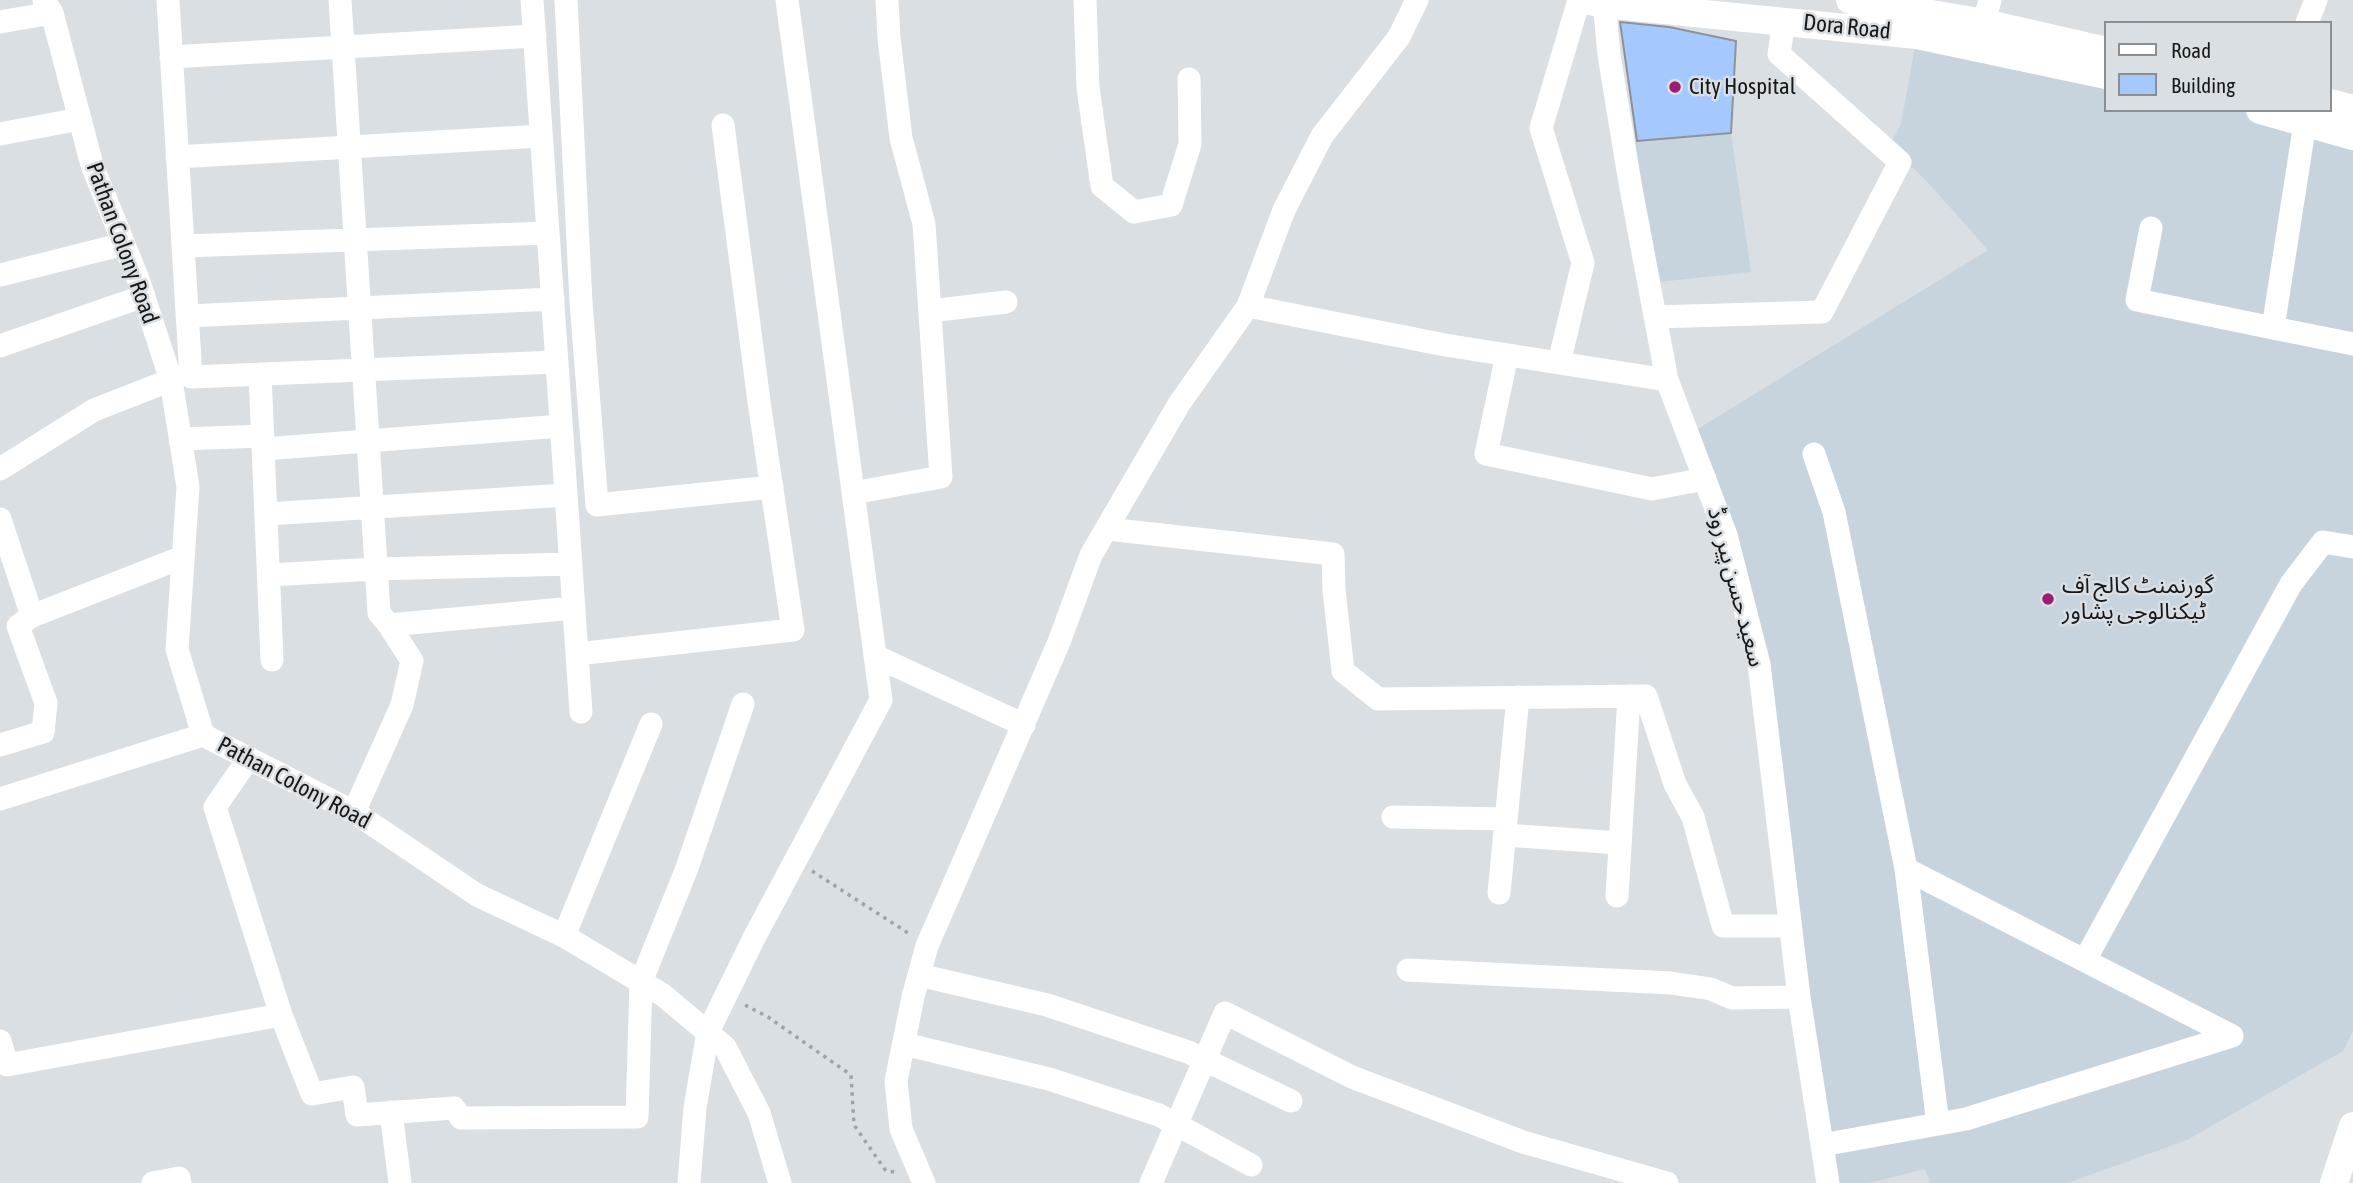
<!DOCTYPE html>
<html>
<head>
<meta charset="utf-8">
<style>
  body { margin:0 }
  #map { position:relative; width:2353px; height:1183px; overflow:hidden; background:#dadfe3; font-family:"Asap Condensed",sans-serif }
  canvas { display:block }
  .legend { position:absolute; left:2104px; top:21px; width:228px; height:91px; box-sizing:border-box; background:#dadfe3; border:2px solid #8c8f92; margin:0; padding:9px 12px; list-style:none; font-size:21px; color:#161819 }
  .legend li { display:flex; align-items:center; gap:14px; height:35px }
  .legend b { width:35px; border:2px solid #8c8f92 }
</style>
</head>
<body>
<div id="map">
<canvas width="2353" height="1183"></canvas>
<ul class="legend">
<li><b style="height:9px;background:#fff"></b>Road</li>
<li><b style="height:19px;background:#a5c9ff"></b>Building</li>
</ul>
</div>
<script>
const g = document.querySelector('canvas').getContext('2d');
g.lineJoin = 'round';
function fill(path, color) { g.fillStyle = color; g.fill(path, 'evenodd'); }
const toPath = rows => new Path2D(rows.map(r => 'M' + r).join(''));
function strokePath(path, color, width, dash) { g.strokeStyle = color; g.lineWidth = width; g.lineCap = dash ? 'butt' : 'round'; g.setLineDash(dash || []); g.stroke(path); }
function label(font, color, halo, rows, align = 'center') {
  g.font = font + ' "Asap Condensed","Noto Sans Arabic",sans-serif'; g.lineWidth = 5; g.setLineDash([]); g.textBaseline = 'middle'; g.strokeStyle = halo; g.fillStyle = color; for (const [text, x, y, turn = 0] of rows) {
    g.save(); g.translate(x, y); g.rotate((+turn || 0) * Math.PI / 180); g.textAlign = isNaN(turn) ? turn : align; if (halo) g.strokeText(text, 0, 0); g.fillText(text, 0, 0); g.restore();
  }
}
const built = toPath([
  [1917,35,2106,75,2106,110,2260,110,2353,136,2353,1031,2343,1051,2187,1140,2068,1183,1930,1183,1925,1169,1870,1183,1828,1183,1759,664,1688,435,1988,250,1930,185,1890,145,1901,124],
  [1731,133,1751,272,1659,282,1623,142]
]);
const building = toPath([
  [1620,22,1669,27,1736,41,1731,133,1637,141,1620,22]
]);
const path = toPath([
  [812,871,908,933],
  [745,1005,768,1017,851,1075,854,1125,886,1171,897,1172]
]);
const minor = toPath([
  [44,0,52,13,92,165,138,279,171,380,188,487,177,649,203,735,354,812,477,895,564,936,663,995,725,1047,759,1113,780,1183],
  [168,0,191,377,557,362],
  [340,0,379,613,389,625,412,661,402,705,354,812],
  [532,0,581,712],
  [566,0,581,302,597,505,772,487],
  [1085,0,1088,88,1102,186,1134,212,1171,205,1190,144,1189,79],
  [1604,0,1609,55,1630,183,1667,380,1726,535,1759,664,1799,997,1828,1183],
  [0,22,52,13],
  [2307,23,2316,0],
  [1980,38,1990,0],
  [171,57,535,36],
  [2305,123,2273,328,2353,344],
  [0,134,80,119],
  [177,157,541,136],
  [2151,228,2137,300,2273,328],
  [183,246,548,233],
  [0,275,124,244],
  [1248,306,1445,345,1667,380],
  [930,311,1006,302],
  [187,316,553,299],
  [1655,317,1822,312,1900,162,1779,54,1784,21],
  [0,346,144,296],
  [1507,355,1486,454,1652,489,1705,479],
  [1559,363,1583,263,1541,128,1579,0],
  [260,374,272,660],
  [181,439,263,436],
  [264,449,561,426],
  [1814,454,1834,512,1906,869,2232,1036,1966,1119,1822,1145],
  [0,469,94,410,171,380],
  [853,493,941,477,924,224,901,138,889,38,887,0],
  [267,514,566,495],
  [0,519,32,616,183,557],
  [1107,529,1333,554,1334,590,1343,671,1378,699,1646,696,1675,784,1693,817,1723,926,1790,926],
  [269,575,376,569,571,564],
  [389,625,574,608],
  [577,654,793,630,760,409,723,125],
  [875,656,1024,725],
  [0,745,43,732,46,703,18,626,32,616],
  [0,799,203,735],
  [1393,817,1506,819],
  [1505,835,1620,843],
  [1906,869,1938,1124],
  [1499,893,1518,697],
  [1617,896,1629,696],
  [564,936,651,724],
  [2085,960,2291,584,2323,542,2353,547],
  [1408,970,1671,983,1711,989,1732,998,1799,997],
  [919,975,1047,1005,1188,1052,1291,1101],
  [281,1015,312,1094,353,1087,357,1115,454,1108,461,1118,637,1117,641,982,687,868,743,704],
  [0,1041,7,1065,281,1015,215,807,249,758],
  [904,1044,1049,1079,1159,1115,1251,1165],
  [391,1112,400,1183],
  [153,1183,179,1178,180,1183],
  [689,1183,695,1108,708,1032,754,938,881,700,787,0],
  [924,1183,901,1129,896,1081,913,997,927,946,1059,642,1091,555,1179,404,1248,306,1284,210,1322,136,1399,37,1417,0],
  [1151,1183,1225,1013,1352,1077,1523,1142,1667,1183]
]);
const major = toPath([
  [1585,0,1604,4,1917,35,2106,75],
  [1850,0,1984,23,2106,51],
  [2330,103,2353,109],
  [2260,110,2353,136],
  [2334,1183,2353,1126]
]);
const markers = [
  [1675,87,7,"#9b1e74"],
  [2048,599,7,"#9b1e74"]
];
const streetNames = [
  ["Dora Road",1847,27,6],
  ["Pathan Colony Road",122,243,70],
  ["سعید حسن پیر روڈ",1736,587,75],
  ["Pathan Colony Road",294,783,28]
];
const poiNames = [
  ["City Hospital",1689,87],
  ["گورنمنٹ کالج آف",2062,586],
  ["ٹیکنالوجی پشاور",2062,612]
];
fill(built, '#c8d4dd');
fill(building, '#a5c9ff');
strokePath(building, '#8f9296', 2);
strokePath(path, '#9fa3a6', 3.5, [3.5, 5]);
strokePath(minor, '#fff', 23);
strokePath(major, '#fff', 28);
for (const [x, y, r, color] of markers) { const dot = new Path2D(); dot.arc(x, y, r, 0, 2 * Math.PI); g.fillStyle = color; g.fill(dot); strokePath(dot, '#dadfe3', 2.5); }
label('23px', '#161819', '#dadfe3', streetNames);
label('23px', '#161819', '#dadfe3', poiNames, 'left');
</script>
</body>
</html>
